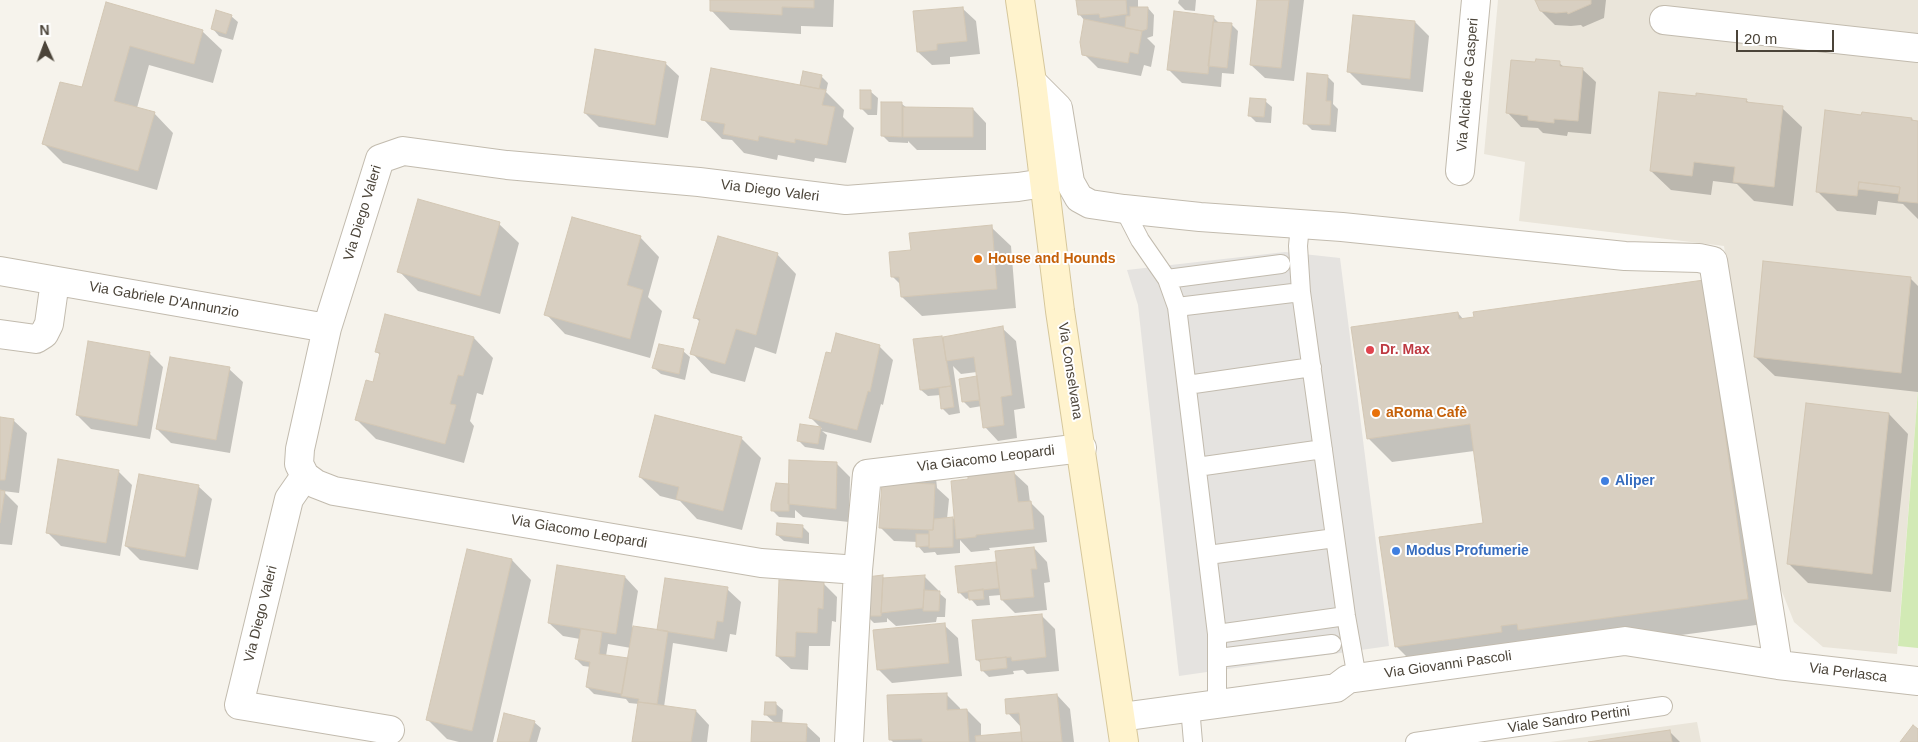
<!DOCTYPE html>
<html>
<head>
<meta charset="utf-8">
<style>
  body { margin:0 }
  #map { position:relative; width:1918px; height:742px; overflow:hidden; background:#f6f3ec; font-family:Arial,sans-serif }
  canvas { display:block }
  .north { position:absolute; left:20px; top:20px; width:50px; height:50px; -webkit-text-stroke:4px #fff; paint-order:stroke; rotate:358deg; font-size:14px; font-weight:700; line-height:20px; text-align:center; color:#4b4439 }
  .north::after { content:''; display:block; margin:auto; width:18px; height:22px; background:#4b4439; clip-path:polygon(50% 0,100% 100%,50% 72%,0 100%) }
  .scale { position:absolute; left:1736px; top:30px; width:98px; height:22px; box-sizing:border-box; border:2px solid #4b4439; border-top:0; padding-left:6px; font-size:15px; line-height:18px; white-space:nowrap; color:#4b4439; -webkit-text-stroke:4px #fff; paint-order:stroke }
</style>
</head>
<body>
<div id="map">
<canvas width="1918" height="742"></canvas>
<div class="north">N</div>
<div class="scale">20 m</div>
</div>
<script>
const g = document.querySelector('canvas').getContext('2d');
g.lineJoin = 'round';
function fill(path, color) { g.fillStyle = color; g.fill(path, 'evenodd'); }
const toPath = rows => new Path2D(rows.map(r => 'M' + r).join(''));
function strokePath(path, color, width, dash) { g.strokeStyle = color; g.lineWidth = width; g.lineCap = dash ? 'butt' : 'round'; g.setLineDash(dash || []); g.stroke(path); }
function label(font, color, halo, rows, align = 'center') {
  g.font = font + ' Arial,sans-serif'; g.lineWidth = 4; g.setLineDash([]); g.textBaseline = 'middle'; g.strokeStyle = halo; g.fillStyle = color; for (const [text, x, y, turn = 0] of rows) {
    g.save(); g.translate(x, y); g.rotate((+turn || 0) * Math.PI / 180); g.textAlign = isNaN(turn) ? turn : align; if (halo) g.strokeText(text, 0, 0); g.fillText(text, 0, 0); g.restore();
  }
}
const residential = toPath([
  [1498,0,1918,0,1918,390,1897,654,1823,647,1794,622,1772,566,1724,246,1519,221,1525,162,1484,154],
  [1697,722,1701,742,1550,742]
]);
const green = toPath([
  [1918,390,1918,648,1898,646]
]);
const parking = toPath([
  [1285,252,1340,258,1389,646,1179,676,1138,305,1127,270]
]);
const shadow = toPath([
  [711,0,834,0,833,27,801,26,801,34,730,30,711,10],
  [1077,0,1138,0,1138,8,1148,8,1154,15,1153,36,1147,38,1155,46,1151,67,1144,65,1141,76,1098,68,1084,54,1085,21,1079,14],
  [1179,0,1196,0,1195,11,1185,10,1178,3],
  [1259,0,1304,0,1294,81,1265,78,1251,65],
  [1536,0,1606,0,1604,18,1583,27,1581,25,1571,26,1555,25,1541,11],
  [107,4,202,31,222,50,213,83,149,65,137,108,154,113,173,133,157,190,63,163,44,144,83,89],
  [962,8,976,21,980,54,950,57,950,64,932,65,918,52],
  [231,16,238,22,233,40,219,36,213,29],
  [1213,17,1220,24,1231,24,1238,31,1234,74,1222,73,1221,87,1182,83,1168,69],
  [1354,17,1415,22,1429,36,1423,92,1362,85,1349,72],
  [665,63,679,76,668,138,599,127,585,113],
  [1559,63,1564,67,1582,69,1596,82,1591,134,1568,132,1567,136,1543,133,1538,128,1521,127,1508,113,1536,64],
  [804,72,821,76,828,83,826,92,844,110,843,117,854,128,846,163,815,158,814,162,778,155,777,160,744,153,732,140,722,139,703,119,801,86],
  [1327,76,1334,83,1333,104,1338,109,1336,132,1312,130,1305,123],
  [871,92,878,98,877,115,868,115,861,108],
  [1746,100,1750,104,1782,108,1802,127,1793,206,1754,201,1737,184,1713,181,1711,195,1671,190,1651,171],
  [1265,101,1272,107,1271,123,1256,122,1249,115],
  [902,104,907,108,973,109,986,123,986,150,917,150,908,141,908,143,889,142,883,136],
  [1862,116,1911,119,1918,122,1918,219,1903,204,1878,201,1876,215,1837,211,1817,191],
  [499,224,519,243,500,314,418,291,399,271],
  [991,227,1011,246,1016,308,922,316,902,297,901,285,892,276,912,251],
  [640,237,659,257,648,297,662,311,650,358,565,334,546,314],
  [777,254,796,274,776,354,755,347,745,382,711,373,692,353,701,323,695,317],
  [1910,278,1918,286,1918,392,1775,376,1755,357],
  [1703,281,1771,623,1420,670,1396,646,1485,524,1474,451,1392,462,1368,438,1458,313,1464,320],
  [386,315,474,338,493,358,483,395,477,393,470,421,474,426,464,463,376,439,356,419,373,383,381,356,376,351],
  [1002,328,1016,341,1025,408,1014,410,1017,438,998,441,985,427,982,406,970,408,963,401,978,377,977,372,961,374,953,366,960,413,949,415,942,408,941,395,928,396,921,390,915,340,943,338],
  [879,346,893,360,883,405,881,404,871,443,822,431,827,435,824,450,805,447,798,440,801,425,822,429,811,418,832,355],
  [683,351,690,357,685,380,661,374,654,368],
  [149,353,163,367,150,439,91,429,77,415],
  [229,369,243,382,230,453,171,443,157,429],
  [1889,414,1908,434,1891,592,1808,583,1789,564],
  [0,418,13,420,27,433,19,493,3,491,18,506,12,545,0,544],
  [741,438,761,458,742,530,697,519,680,501,660,496,640,477],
  [836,463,850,477,849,522,803,517,795,510,795,518,779,517,772,510,790,485],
  [118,471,132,485,120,556,61,546,47,532],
  [910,473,936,478,937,488,949,499,947,519,953,518,956,521,1014,473,1028,486,1030,502,1044,516,1047,542,989,548,990,550,971,552,960,540,960,553,937,555,935,552,924,553,918,546,918,542,894,541,880,527,910,484],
  [198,486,212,499,198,570,140,560,126,546],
  [802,526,809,533,809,544,784,541,777,535],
  [1034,548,1047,562,1050,582,1044,583,1047,610,1015,613,1002,600,1001,595,989,596,990,605,977,606,970,598,966,599,959,592,956,567,998,563],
  [468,550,512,560,531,580,493,742,459,742,447,739,428,720],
  [882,576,885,579,924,576,938,590,938,592,946,599,945,617,937,617,936,622,896,626,887,618,887,622,874,623,867,616],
  [625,577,638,591,632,627,660,632,727,589,741,602,736,635,730,634,727,652,673,643,664,707,696,711,709,725,707,742,633,742,639,704,629,703,626,699,594,694,587,687,591,667,583,666,576,659,580,639,563,636,549,623],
  [608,644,631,648,629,660,606,656],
  [823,583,837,597,836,622,832,621,830,646,809,646,808,670,791,669,777,656],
  [1041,615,1055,629,1059,671,1027,674,1023,670,1013,671,1014,674,989,677,982,670,982,664,977,660],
  [944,625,958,638,962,676,892,683,878,669],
  [946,694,960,708,960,711,967,710,981,724,981,736,1023,735,1022,728,1008,713,1057,695,1070,709,1074,742,893,742,890,739],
  [776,704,783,710,782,724,806,725,820,738,820,742,752,742,775,723,765,714],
  [534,722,541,728,537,742,498,742],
  [1670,732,1680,742,1597,742]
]);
const building = toPath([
  [710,0,814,0,814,8,782,7,782,15,710,11,710,0],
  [1076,0,1126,0,1127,14,1100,18,1099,14,1078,15,1076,0],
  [1257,0,1289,0,1281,68,1250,65,1257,0],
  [1535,0,1591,0,1591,4,1568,14,1567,12,1556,13,1540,11,1535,0],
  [106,2,203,30,194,64,130,46,114,101,155,112,138,171,42,144,60,82,82,87,106,2],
  [963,7,967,41,937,44,937,50,917,52,913,11,963,7],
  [1130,7,1148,7,1147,29,1142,31,1125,28,1126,16,1130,16,1130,7],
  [216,10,232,15,226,34,211,29,216,10],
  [1174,11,1214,16,1208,74,1167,70,1174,11],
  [1353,15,1415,21,1410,79,1347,72,1353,15],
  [1084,19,1142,31,1138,54,1130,52,1128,63,1082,55,1080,42,1084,19],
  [1213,22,1232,23,1227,68,1208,66,1213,22],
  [595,49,666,62,655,125,584,113,595,49],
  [1536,59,1560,61,1560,66,1583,68,1578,121,1554,119,1554,123,1528,120,1528,116,1506,113,1511,60,1535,62,1536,59],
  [711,68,826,90,822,105,835,107,827,145,795,139,795,143,759,136,758,141,723,134,725,124,701,120,711,68],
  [803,71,822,75,819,89,800,85,803,71],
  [1307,73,1328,75,1326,101,1331,101,1330,125,1303,124,1307,73],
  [860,90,871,90,871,109,860,109,860,90],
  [1659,92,1696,96,1696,93,1747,99,1746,102,1783,106,1774,187,1733,182,1735,167,1694,162,1692,176,1650,171,1659,92],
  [1250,98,1266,99,1264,117,1248,116,1250,98],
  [881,102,902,102,902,137,881,136,881,102],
  [903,107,973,108,973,137,903,137,903,107],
  [1825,110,1861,115,1862,112,1912,118,1911,120,1918,121,1918,203,1898,201,1900,187,1859,182,1857,196,1816,192,1825,110],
  [1859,182,1900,187,1899,194,1858,189,1859,182],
  [418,199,500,222,480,296,397,272,418,199],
  [572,217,641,236,627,285,643,290,630,339,544,315,572,217],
  [992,225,997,289,901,297,899,277,891,277,889,252,911,250,909,233,992,225],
  [718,236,778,253,756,335,736,329,725,364,690,354,700,319,693,318,718,236],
  [1763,261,1911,277,1901,373,1754,357,1763,261],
  [1704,280,1748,599,1518,630,1517,624,1501,626,1502,632,1395,647,1379,537,1483,523,1470,424,1367,439,1351,327,1458,312,1459,319,1474,317,1473,312,1704,280],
  [385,314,474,337,463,376,458,375,450,404,456,405,445,444,355,420,366,380,373,382,380,353,375,352,385,314],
  [1003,326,1012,395,1001,397,1004,425,983,428,974,357,946,361,943,337,1003,326],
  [836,333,880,345,870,392,868,391,857,430,809,418,826,352,831,353,836,333],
  [942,336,951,386,920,390,913,339,942,336],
  [88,341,150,352,137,426,76,415,88,341],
  [659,344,684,349,679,374,652,368,659,344],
  [170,357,230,367,216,440,156,429,170,357],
  [977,376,980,400,962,402,959,379,977,376],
  [951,386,954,407,941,409,939,388,951,386],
  [1806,403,1889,413,1872,574,1787,564,1806,403],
  [655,415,742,437,723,511,676,499,679,487,639,477,655,415],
  [0,417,14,419,5,480,0,480,0,417],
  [800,424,821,427,818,444,797,441,800,424],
  [58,459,119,470,106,543,46,533,58,459],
  [789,460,837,462,836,509,788,504,789,460],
  [1014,471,1018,502,1031,501,1034,529,976,535,976,537,956,539,951,481,968,479,968,476,1014,471],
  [139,474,199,485,185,557,125,546,139,474],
  [882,482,935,484,933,530,879,528,882,482],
  [776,483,789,484,789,511,771,511,771,504,776,483],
  [0,490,5,491,0,523,0,490],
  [953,517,953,547,929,548,929,530,933,530,934,519,953,517],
  [777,523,803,525,802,538,776,535,777,523],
  [916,534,929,534,929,546,916,547,916,534],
  [1034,547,1037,569,1031,569,1034,597,1001,600,995,551,1034,547],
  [467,549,512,559,472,731,426,720,467,549],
  [996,562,999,588,958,593,955,566,996,562],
  [557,565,625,576,616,634,548,623,557,565],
  [883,575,881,616,866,616,867,577,883,575],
  [925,575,923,608,881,613,883,578,925,575],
  [665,578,728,587,723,622,717,621,714,639,657,630,665,578],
  [779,580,824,582,823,609,818,608,817,633,796,632,795,657,776,656,779,580],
  [983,589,984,599,969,600,968,591,983,589],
  [924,590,940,591,939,611,923,611,924,590],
  [1042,614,1046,657,1012,661,1011,657,976,660,972,620,1042,614],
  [945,623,949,663,877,670,873,630,945,623],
  [633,626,668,631,657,704,638,702,639,699,621,696,633,626],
  [581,629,602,632,599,654,628,658,622,694,586,687,590,662,575,659,581,629],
  [1006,657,1007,668,981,671,980,660,1006,657],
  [947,693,947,710,967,709,969,742,922,742,922,739,889,740,887,695,947,693],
  [1057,694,1062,742,1022,742,1019,713,1006,714,1005,699,1057,694],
  [638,702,696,710,691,742,632,742,638,702],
  [765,702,776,702,776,715,764,715,765,702],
  [504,713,535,721,529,742,497,742,504,713],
  [752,721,807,724,806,742,751,742,752,721],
  [1913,725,1918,729,1918,742,1900,742,1913,725],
  [1670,730,1672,742,1588,742,1670,730],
  [1021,732,1022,742,976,742,975,736,1021,732]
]);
const lane = toPath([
  [1124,209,1140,240,1167,279,1177,307,1301,292],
  [1300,225,1298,246,1301,292,1346,616,1357,678],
  [1167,279,1281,264],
  [1177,307,1217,634,1217,704],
  [1187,385,1312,367],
  [1197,467,1323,449],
  [1208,555,1335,538],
  [1217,634,1346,616],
  [1218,658,1332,644],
  [1190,707,1193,742],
  [1415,742,1663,706]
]);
const street = toPath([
  [1664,20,1918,48],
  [1032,82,1058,108,1070,182,1079,198,1090,204,1124,209,1200,217,1342,227,1625,256,1699,258,1713,261,1778,665],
  [1460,171,1476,0],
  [0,271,327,328],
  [0,334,36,339,44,334,49,324,55,281],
  [305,476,316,484,334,491,761,563,858,570,867,474,1082,448],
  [1121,717,1336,688,1348,679,1625,641,1778,665,1918,681],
  [390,730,239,705,289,499,305,476,299,464,300,449,327,328,380,159,403,151,507,165,699,182,846,200,1018,187,1044,183],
  [849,742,858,570]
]);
const secondary = toPath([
  [1020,0,1032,82,1060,311,1124,742]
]);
const markers = [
  [978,259,5,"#e8710a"],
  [1370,350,5,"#e0444e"],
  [1376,413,5,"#e8710a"],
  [1605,481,5,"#3f7fe0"],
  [1396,551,5,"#3f7fe0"]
];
const streetNames = [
  ["Via Alcide de Gasperi",1468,85,-85],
  ["Via Diego Valeri",770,191,7],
  ["Via Diego Valeri",363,213,-73],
  ["Via Gabriele D'Annunzio",164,300,10],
  ["Via Conselvana",1070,371,81],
  ["Via Giacomo Leopardi",986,459,-7],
  ["Via Giacomo Leopardi",579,532,10],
  ["Via Diego Valeri",261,614,-76],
  ["Via Giovanni Pascoli",1448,665,-8],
  ["Via Perlasca",1848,673,7],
  ["Viale Sandro Pertini",1569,720,-8]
];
const foodNames = [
  ["House and Hounds",988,259],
  ["aRoma Cafè",1386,413]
];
const healthNames = [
  ["Dr. Max",1380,350]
];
const shopNames = [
  ["Aliper",1615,481],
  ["Modus Profumerie",1406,551]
];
fill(residential, '#eae5da');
fill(green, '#d2eab5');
fill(parking, '#e5e3e0');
fill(shadow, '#0003');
fill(building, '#d8cfc1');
strokePath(building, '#d3c7b4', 1);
strokePath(lane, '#c2bbae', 20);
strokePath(street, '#c2bbae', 30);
strokePath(secondary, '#d6c79b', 30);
strokePath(lane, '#fff', 18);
strokePath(street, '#fff', 28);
strokePath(secondary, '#fff3cd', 28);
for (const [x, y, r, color] of markers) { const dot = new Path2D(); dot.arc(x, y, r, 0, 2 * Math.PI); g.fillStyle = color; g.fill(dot); strokePath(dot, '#fff', 2); }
label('14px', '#4b4439', '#fff', streetNames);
label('bold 14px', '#c56008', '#fff', foodNames, 'left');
label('bold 14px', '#be3a42', '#fff', healthNames, 'left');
label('bold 14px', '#366cbe', '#fff', shopNames, 'left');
</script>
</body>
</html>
